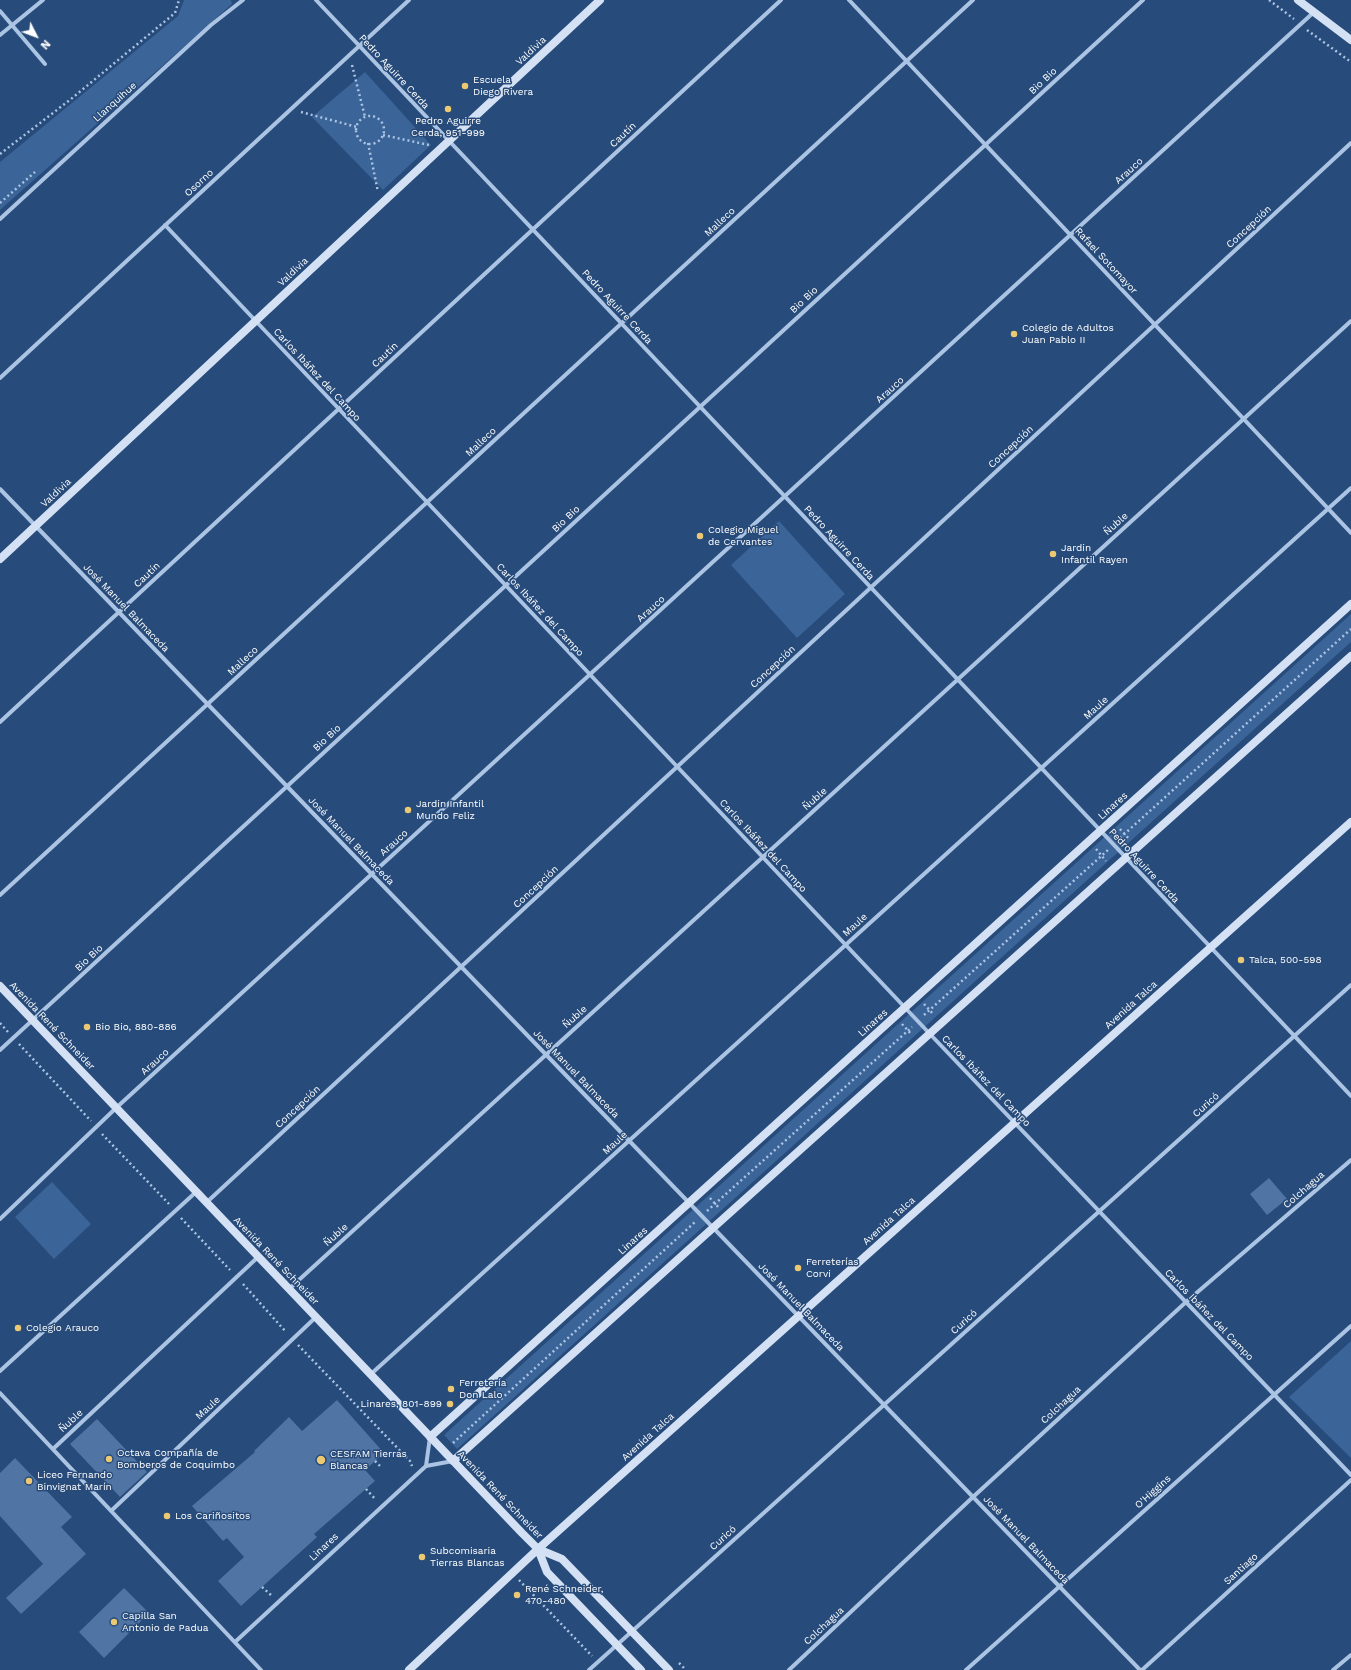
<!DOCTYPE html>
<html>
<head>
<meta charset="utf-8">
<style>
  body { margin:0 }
  #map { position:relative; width:1351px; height:1670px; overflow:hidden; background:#274b7a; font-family:"Work Sans",sans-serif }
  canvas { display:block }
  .north { position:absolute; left:16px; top:16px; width:40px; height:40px; -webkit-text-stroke:3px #274b7a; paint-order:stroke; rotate:132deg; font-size:11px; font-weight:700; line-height:16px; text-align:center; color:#fff }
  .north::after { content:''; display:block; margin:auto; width:14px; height:18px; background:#fff; clip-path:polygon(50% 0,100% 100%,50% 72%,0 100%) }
</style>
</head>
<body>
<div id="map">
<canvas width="1351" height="1670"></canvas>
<div class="north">N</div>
</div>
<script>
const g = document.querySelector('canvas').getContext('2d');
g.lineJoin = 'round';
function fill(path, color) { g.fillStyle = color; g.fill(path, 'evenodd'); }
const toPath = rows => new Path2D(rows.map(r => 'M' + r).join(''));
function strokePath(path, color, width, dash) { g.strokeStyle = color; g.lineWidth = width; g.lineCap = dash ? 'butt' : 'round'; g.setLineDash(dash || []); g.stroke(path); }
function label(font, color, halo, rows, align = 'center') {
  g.font = font + ' "Work Sans",sans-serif'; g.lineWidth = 3; g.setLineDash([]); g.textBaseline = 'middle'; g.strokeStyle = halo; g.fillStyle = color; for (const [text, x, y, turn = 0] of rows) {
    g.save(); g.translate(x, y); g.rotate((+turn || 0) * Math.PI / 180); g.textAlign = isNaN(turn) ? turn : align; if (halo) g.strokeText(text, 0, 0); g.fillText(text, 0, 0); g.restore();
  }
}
const green = toPath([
  [184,0,231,0,232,4,0,210,0,162,178,16],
  [365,72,431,145,383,190,312,117],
  [779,521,845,594,797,638,731,565],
  [1351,614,1351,642,457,1449,444,1435],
  [52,1182,91,1224,54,1259,15,1217],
  [1351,1341,1351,1458,1289,1397]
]);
const building = toPath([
  [1269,1178,1287,1199,1267,1215,1250,1194],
  [337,1400,384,1453,365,1470,375,1481,314,1534,317,1537,241,1606,218,1581,244,1557,227,1538,223,1541,192,1506,255,1452,254,1451,289,1417,302,1431],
  [97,1419,147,1472,120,1497,70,1444],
  [15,1458,72,1517,61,1527,86,1554,21,1614,6,1598,43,1564,0,1516,0,1473],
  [124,1588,149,1613,104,1658,79,1632]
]);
const path = toPath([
  [1269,0,1294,19],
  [1307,30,1351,62],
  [352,65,365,117],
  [301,112,357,127],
  '356 130a14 14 0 1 1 28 0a14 14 0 1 1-28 0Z',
  [383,135,429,145],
  [368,143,378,192],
  [0,154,71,99,175,13,179,0],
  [0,203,35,172],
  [1120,829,1130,840],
  [1120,838,1351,629],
  [1096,849,1106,861],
  [924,1004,934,1015],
  [924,1015,1108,850],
  [0,1023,8,1032],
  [902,1024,912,1035],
  [19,1044,91,1121],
  [102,1134,169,1204],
  [710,1198,719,1208],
  [707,1211,912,1027],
  [181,1218,230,1270],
  [243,1284,286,1332],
  [298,1345,410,1461,412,1466],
  [453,1443,695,1222],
  [375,1461,380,1466],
  [366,1489,376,1500],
  [519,1580,592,1656],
  [262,1587,272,1596],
  [679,1663,686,1670]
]);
const street = toPath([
  [316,0,1351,1096],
  [849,0,1351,533],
  [0,11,45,64],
  [0,35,43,0],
  [0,219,211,25,243,0],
  [165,225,929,1033,1351,1475],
  [0,378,409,0],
  [0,489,1140,1670],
  [0,722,781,0],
  [0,895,973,0],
  [0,1050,1143,0],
  [207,1202,1351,143],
  [0,1219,116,1108,1314,12],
  [289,1289,1351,321],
  [0,1371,196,1192],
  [371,1374,1351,488],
  [0,1393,261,1670],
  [53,1449,258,1257],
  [426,1466,430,1437],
  [111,1511,316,1317],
  [235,1642,426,1466,453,1461],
  [589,1670,1351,985],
  [789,1670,973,1497,1186,1302,1351,1160],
  [966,1670,1351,1326],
  [1142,1670,1351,1480],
  [1333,1670,1351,1655]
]);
const secondary = toPath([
  [1298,0,1351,40],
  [0,559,600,0],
  [0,986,522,1533,538,1549,562,1559,669,1670],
  [430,1437,1351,604],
  [453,1461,1351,656],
  [538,1549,547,1572,641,1670],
  [409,1670,538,1549,1351,822]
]);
const markers = [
  [465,86,4,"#ebc972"],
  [448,109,4,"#ebc972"],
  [1014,334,4,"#ebc972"],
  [700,536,4,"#ebc972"],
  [1053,554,4,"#ebc972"],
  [408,810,4,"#ebc972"],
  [1241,960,4,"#ebc972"],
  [87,1027,4,"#ebc972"],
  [798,1268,4,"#ebc972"],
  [18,1328,4,"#ebc972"],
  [451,1389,4,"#ebc972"],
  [450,1404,4,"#ebc972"],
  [109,1459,4,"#ebc972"],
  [321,1460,5,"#ebc972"],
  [29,1481,4,"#ebc972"],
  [167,1516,4,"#ebc972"],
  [422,1557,4,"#ebc972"],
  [517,1595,4,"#ebc972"],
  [114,1622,4,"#ebc972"]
];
const streetNames = [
  ["Valdivia",531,51,-43],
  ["Pedro Aguirre Cerda",394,72,47],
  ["Bio Bio",1043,81,-43],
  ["Llanquihue",115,102,-42],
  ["Cautín",623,135,-43],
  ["Arauco",1129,171,-42],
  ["Osorno",199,183,-43],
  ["Malleco",720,222,-43],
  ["Concepción",1249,227,-43],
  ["Rafael Sotomayor",1106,261,47],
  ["Valdivia",293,272,-43],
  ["Bio Bio",804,300,-43],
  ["Pedro Aguirre Cerda",617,307,47],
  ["Cautín",385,355,-43],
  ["Carlos Ibáñez del Campo",317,375,47],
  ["Arauco",890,390,-42],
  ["Malleco",481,442,-43],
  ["Concepción",1011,447,-43],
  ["Valdivia",56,493,-43],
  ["Bio Bio",566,519,-43],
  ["Ñuble",1116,524,-42],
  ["Pedro Aguirre Cerda",839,543,47],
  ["Cautín",147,575,-43],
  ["José Manuel Balmaceda",126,608,46],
  ["Arauco",651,609,-42],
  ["Carlos Ibáñez del Campo",540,610,47],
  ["Malleco",243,661,-43],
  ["Concepción",773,667,-43],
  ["Maule",1096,708,-42],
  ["Bio Bio",327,738,-43],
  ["Ñuble",815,799,-42],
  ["Linares",1113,806,-42],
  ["José Manuel Balmaceda",351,841,46],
  ["Arauco",394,843,-42],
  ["Carlos Ibáñez del Campo",763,846,47],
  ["Pedro Aguirre Cerda",1144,866,47],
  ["Concepción",536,887,-43],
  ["Maule",855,925,-42],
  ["Bio Bio",89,958,-43],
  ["Avenida Talca",1131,1005,-42],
  ["Ñuble",575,1017,-42],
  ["Linares",873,1023,-42],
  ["Avenida René Schneider",52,1026,46],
  ["Arauco",155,1062,-42],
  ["José Manuel Balmaceda",576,1074,46],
  ["Carlos Ibáñez del Campo",986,1081,46],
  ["Curicó",1206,1105,-42],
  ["Concepción",298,1107,-43],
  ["Maule",615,1143,-42],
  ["Colchagua",1304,1190,-41],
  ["Avenida Talca",889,1221,-42],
  ["Ñuble",336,1235,-42],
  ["Linares",633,1241,-42],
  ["Avenida René Schneider",276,1261,46],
  ["José Manuel Balmaceda",801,1307,46],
  ["Carlos Ibáñez del Campo",1209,1315,46],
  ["Curicó",964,1322,-42],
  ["Colchagua",1061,1405,-43],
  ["Maule",208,1408,-43],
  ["Ñuble",71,1421,-43],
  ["Avenida Talca",648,1437,-42],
  ["O'Higgins",1153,1492,-42],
  ["Avenida René Schneider",500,1495,46],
  ["Curicó",723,1538,-42],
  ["José Manuel Balmaceda",1026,1540,46],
  ["Linares",324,1547,-43],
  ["Santiago",1241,1569,-42],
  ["Colchagua",824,1626,-43]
];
const poiNames = [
  ["Escuela",473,80],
  ["Diego Rivera",473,92],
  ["Pedro Aguirre",448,121,"center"],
  ["Cerda, 951-999",448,133,"center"],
  ["Colegio de Adultos",1022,328],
  ["Juan Pablo II",1022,340],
  ["Colegio Miguel",708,530],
  ["de Cervantes",708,542],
  ["Jardin",1061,548],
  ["Infantil Rayen",1061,560],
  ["Jardin Infantil",416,804],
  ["Mundo Feliz",416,816],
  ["Talca, 500-598",1249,960],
  ["Bio Bio, 880-886",95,1027],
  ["Ferreterías",806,1262],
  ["Corvi",806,1274],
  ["Colegio Arauco",26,1328],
  ["Ferretería",459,1383],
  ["Don Lalo",459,1395],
  ["Linares, 801-899",442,1404,"right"],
  ["Octava Compañía de",117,1453],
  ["Bomberos de Coquimbo",117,1465],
  ["CESFAM Tierras",330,1454],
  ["Blancas",330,1466],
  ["Liceo Fernando",37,1475],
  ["Binvignat Marín",37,1487],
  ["Los Cariñositos",175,1516],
  ["Subcomisaria",430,1551],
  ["Tierras Blancas",430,1563],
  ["René Schneider,",525,1589],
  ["470-480",525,1601],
  ["Capilla San",122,1616],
  ["Antonio de Padua",122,1628]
];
fill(green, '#3b6498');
fill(building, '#5074a3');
strokePath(path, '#abc4e3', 2.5, [2, 3]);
strokePath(street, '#abc4e3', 4);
strokePath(secondary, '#d4e1f4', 8);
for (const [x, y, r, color] of markers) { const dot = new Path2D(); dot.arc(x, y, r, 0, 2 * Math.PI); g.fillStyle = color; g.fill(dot); strokePath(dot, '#274b7a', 1.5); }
label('10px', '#fff', '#274b7a', streetNames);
label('10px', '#fff', '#274b7a', poiNames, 'left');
</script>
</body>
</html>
